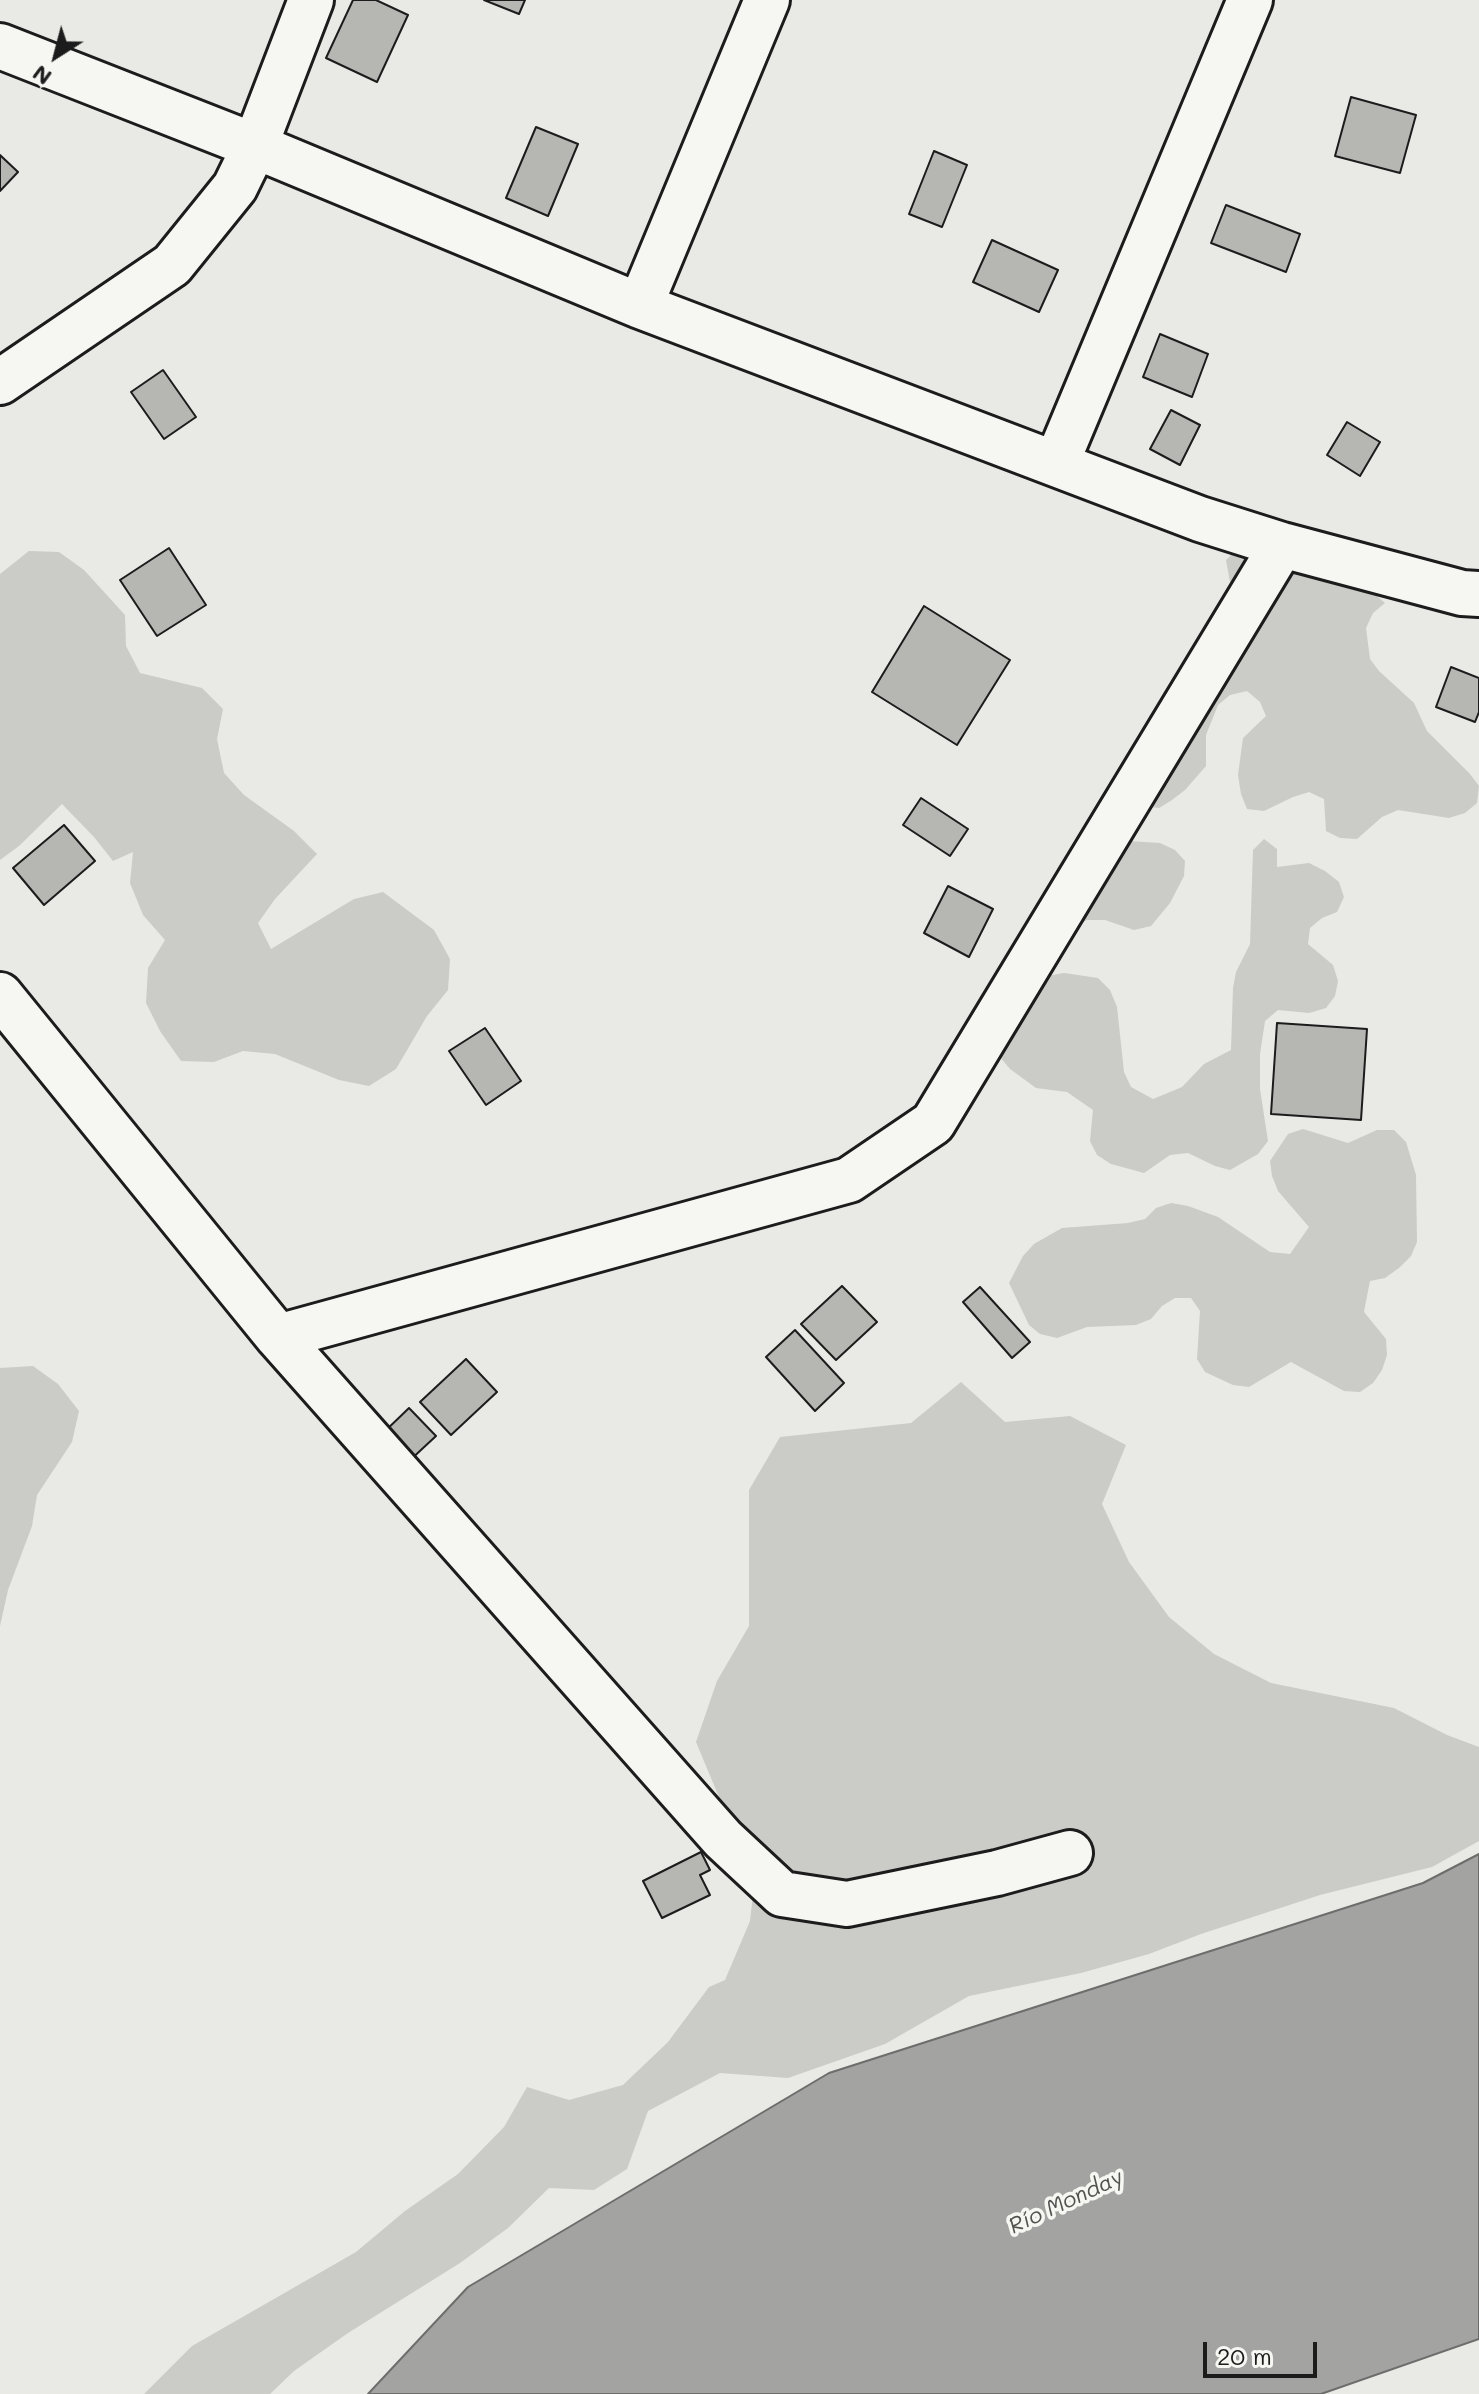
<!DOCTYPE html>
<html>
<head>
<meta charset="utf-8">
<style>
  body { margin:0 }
  #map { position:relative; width:1479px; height:2394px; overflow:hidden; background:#e9e9e5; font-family:Mali,sans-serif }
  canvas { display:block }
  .north { position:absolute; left:16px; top:16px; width:80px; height:80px; -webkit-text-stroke:6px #f6f6f2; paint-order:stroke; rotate:216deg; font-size:22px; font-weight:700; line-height:32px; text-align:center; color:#1c1c1c }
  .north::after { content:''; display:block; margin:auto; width:28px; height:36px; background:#1c1c1c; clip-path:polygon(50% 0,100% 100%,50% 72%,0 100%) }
  .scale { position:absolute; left:1203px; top:2342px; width:114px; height:36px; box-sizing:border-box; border:4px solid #1c1c1c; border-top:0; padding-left:10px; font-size:24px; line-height:28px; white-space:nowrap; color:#1c1c1c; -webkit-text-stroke:6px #f6f6f2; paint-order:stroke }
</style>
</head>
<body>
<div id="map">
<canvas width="1479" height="2394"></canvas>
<div class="north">N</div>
<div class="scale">20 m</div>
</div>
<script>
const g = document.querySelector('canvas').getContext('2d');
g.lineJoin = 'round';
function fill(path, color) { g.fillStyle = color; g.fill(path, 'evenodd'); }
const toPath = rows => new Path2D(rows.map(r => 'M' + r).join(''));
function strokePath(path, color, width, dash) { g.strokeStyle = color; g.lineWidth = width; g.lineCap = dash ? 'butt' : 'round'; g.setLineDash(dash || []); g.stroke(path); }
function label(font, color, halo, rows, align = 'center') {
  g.font = font + ' Mali,sans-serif'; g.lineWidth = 7; g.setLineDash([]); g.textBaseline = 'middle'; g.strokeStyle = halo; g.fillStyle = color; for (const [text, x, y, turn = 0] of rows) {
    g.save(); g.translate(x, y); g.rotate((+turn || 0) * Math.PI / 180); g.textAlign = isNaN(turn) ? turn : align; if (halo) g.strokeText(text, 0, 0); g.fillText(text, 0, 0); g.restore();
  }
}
const green = toPath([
  [1237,549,1369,589,1385,603,1373,613,1366,628,1370,659,1379,671,1414,703,1427,731,1470,774,1479,786,1477,803,1465,813,1449,818,1398,810,1382,817,1357,839,1340,838,1326,831,1324,799,1309,792,1293,797,1264,811,1247,809,1241,794,1238,775,1243,738,1266,716,1260,702,1247,691,1230,695,1218,705,1206,735,1206,766,1185,790,1172,800,1159,808,1143,806,1116,784,1120,768,1132,757,1232,593,1226,560],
  [29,551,59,552,84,570,105,593,125,615,126,646,140,673,202,688,223,709,217,739,224,773,244,795,294,831,317,854,275,899,258,923,271,949,354,899,383,892,434,930,450,959,448,990,427,1016,396,1069,369,1086,339,1080,275,1054,243,1051,214,1062,181,1061,160,1031,146,1003,148,968,165,940,143,915,130,883,133,852,113,861,94,837,62,804,19,846,0,860,0,574],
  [1264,839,1277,849,1277,867,1309,863,1325,871,1339,882,1344,897,1337,912,1322,918,1310,928,1308,944,1333,965,1338,981,1335,996,1326,1008,1309,1013,1278,1010,1265,1021,1260,1054,1260,1089,1268,1141,1258,1154,1230,1170,1215,1166,1188,1153,1170,1155,1144,1173,1111,1164,1097,1155,1090,1141,1093,1110,1067,1092,1036,1088,1010,1069,1000,1057,1014,1011,1035,985,1047,976,1064,973,1098,978,1110,990,1117,1007,1124,1072,1131,1087,1153,1099,1182,1087,1204,1064,1231,1050,1233,988,1236,972,1250,944,1253,850],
  [1128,841,1160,843,1175,850,1185,861,1184,876,1170,903,1151,926,1134,930,1105,920,1087,920,1073,927],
  [1303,1129,1348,1143,1377,1130,1394,1130,1406,1142,1416,1175,1417,1242,1411,1256,1399,1268,1385,1278,1370,1281,1367,1296,1364,1312,1386,1339,1387,1355,1382,1370,1373,1383,1360,1392,1344,1391,1291,1362,1249,1387,1233,1385,1205,1372,1197,1359,1200,1311,1191,1298,1175,1298,1162,1306,1151,1319,1136,1325,1087,1327,1057,1338,1040,1334,1029,1325,1009,1283,1023,1256,1034,1244,1062,1228,1128,1223,1145,1219,1156,1208,1171,1203,1188,1206,1218,1217,1270,1252,1290,1254,1309,1227,1278,1191,1272,1176,1270,1161,1288,1134],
  [33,1366,58,1384,79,1411,72,1442,37,1495,32,1526,8,1590,0,1626,0,1368],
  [961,1382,1005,1422,1070,1416,1126,1445,1102,1504,1129,1562,1169,1617,1214,1654,1271,1683,1394,1708,1447,1735,1479,1747,1479,1841,1432,1867,1320,1895,1201,1934,1149,1954,1081,1973,969,1996,885,2044,788,2078,720,2073,648,2111,627,2169,594,2190,549,2188,508,2228,460,2263,348,2333,294,2371,270,2394,144,2394,192,2346,356,2252,405,2211,458,2174,504,2127,527,2087,569,2100,623,2085,668,2042,709,1987,725,1980,750,1921,757,1858,721,1802,696,1742,717,1681,749,1626,749,1490,780,1437,911,1423]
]);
const water = toPath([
  [1479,1854,1479,2339,1321,2394,368,2394,468,2287,829,2073,1423,1883,1479,1854]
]);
const building = toPath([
  [353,0,376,0,408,15,377,82,326,58,353,0],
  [484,0,525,0,519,14,484,0],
  [1351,97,1416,115,1400,173,1335,156,1351,97],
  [536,127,578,144,548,216,506,198,536,127],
  [934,151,967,165,942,227,909,214,934,151],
  [0,155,18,172,0,191,0,155],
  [1226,205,1300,234,1286,272,1211,243,1226,205],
  [992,240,1058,270,1039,312,973,282,992,240],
  [1160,334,1208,354,1192,397,1143,377,1160,334],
  [163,370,196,417,164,439,131,392,163,370],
  [1171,410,1200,425,1180,465,1150,449,1171,410],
  [1347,422,1380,442,1360,476,1327,455,1347,422],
  [169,548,206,605,157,636,120,580,169,548],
  [924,606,1010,660,957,745,872,692,924,606],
  [1451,667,1479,678,1479,712,1475,722,1436,707,1451,667],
  [921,798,968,829,950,856,903,825,921,798],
  [64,825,95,861,44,905,13,868,64,825],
  [948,886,993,909,969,957,924,933,948,886],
  [1277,1023,1367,1029,1361,1120,1271,1114,1277,1023],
  [485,1028,521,1081,486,1105,449,1051,485,1028],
  [842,1286,877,1322,836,1360,801,1324,842,1286],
  [980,1287,1030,1342,1012,1358,963,1302,980,1287],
  [795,1330,844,1383,815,1411,766,1357,795,1330],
  [466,1359,497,1392,451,1435,420,1402,466,1359],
  [409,1408,436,1436,407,1463,381,1435,409,1408],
  [701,1852,710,1870,700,1875,710,1895,662,1918,643,1881,701,1852]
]);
const minor = toPath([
  [0,46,255,146,640,306,1200,519,1282,545,1462,593,1479,594],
  [640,306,767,0],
  [0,382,172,265,235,187,255,146,311,0],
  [1056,464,1250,0],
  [0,995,278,1337,723,1839,782,1894,847,1904,997,1873,1070,1853],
  [278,1337,849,1180,933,1123,1282,545]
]);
const waterNames = [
  ["Río Monday",1066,2202,-25]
];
fill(green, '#cbcbc7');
fill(water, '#a3a3a1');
strokePath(water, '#6d6d6c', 2);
fill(building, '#b6b6b3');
strokePath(building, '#1c1c1c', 2);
strokePath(minor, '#1c1c1c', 50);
strokePath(minor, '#f6f6f2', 44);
label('italic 22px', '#525251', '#f6f6f2', waterNames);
</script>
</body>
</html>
